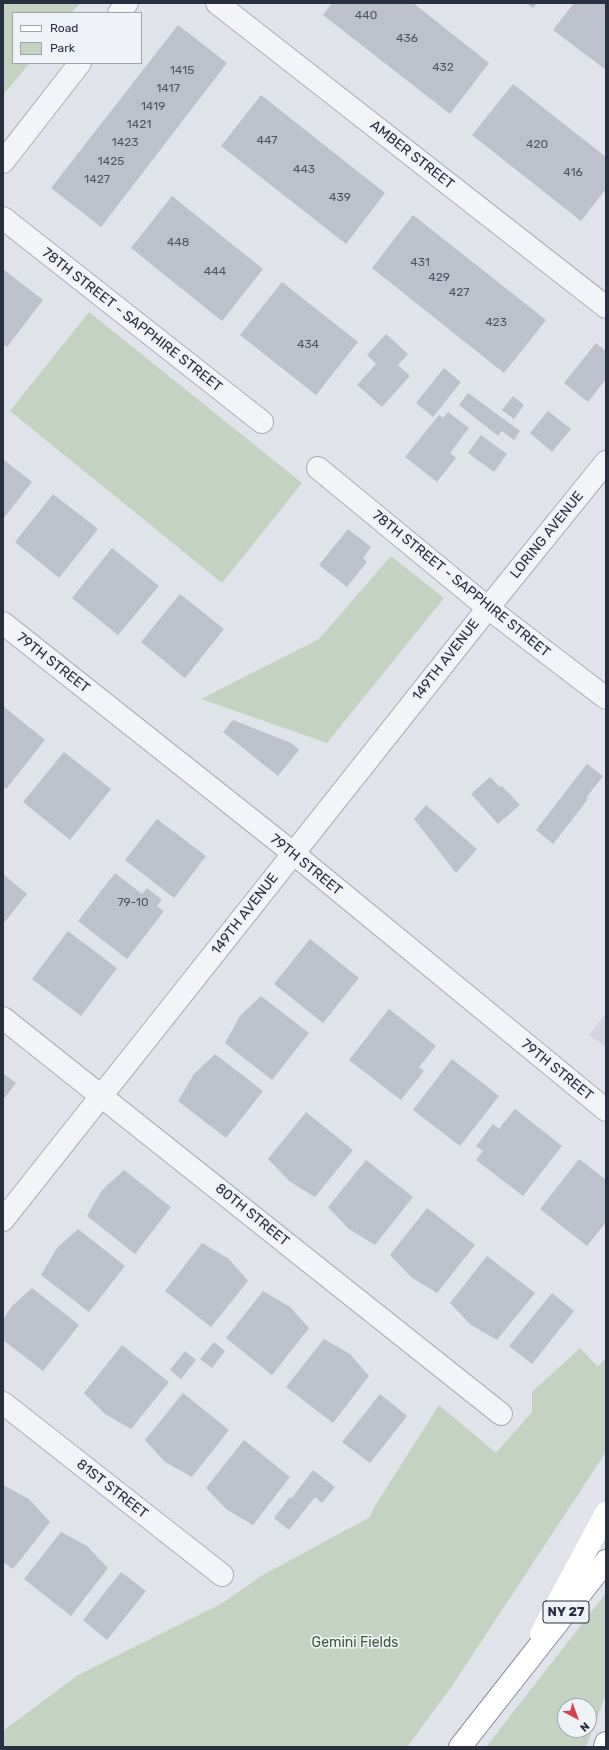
<!DOCTYPE html>
<html>
<head>
<meta charset="utf-8">
<style>
  body { margin:0 }
  #map { position:relative; width:609px; height:1750px; overflow:hidden; background:#e0e3e9; font-family:Rubik,sans-serif }
  canvas { display:block }
  .frame { position:absolute; inset:0; border:4px solid #282f40; pointer-events:none }
  .legend { position:absolute; left:12px; top:12px; width:130px; height:52px; box-sizing:border-box; background:#eff2f6; border:1px solid #9fa4ad; margin:0; padding:5px 7px; list-style:none; font-size:12px; color:#282f40 }
  .legend li { display:flex; align-items:center; gap:8px; height:20px }
  .legend b { width:20px; border:1px solid #9fa4ad }
  .north { position:absolute; left:557px; top:1698px; width:40px; height:40px; box-sizing:border-box; background:#eff2f6; border:1px solid #9fa4ad; border-radius:50%; rotate:139deg; font-size:11px; font-weight:700; line-height:16px; text-align:center; color:#282f40 }
  .north::after { content:''; display:block; margin:auto; width:14px; height:18px; background:#cf444d; clip-path:polygon(50% 0,100% 100%,50% 72%,0 100%) }
</style>
</head>
<body>
<div id="map">
<canvas width="609" height="1750"></canvas>
<div class="frame"></div>
<ul class="legend">
<li><b style="height:5px;background:#fff"></b>Road</li>
<li><b style="height:11px;background:#c4d3c1"></b>Park</li>
</ul>
<div class="north">N</div>
</div>
<script>
const g = document.querySelector('canvas').getContext('2d');
g.lineJoin = 'round';
function fill(path, color) { g.fillStyle = color; g.fill(path, 'evenodd'); }
const toPath = rows => new Path2D(rows.map(r => 'M' + r).join(''));
function strokePath(path, color, width, dash) { g.strokeStyle = color; g.lineWidth = width; g.lineCap = dash ? 'butt' : 'round'; g.setLineDash(dash || []); g.stroke(path); }
function label(font, color, halo, rows, align = 'center') {
  g.font = font + ' Rubik,sans-serif'; g.lineWidth = 3.5; g.setLineDash([]); g.textBaseline = 'middle'; g.strokeStyle = halo; g.fillStyle = color; for (const [text, x, y, turn = 0] of rows) {
    g.save(); g.translate(x, y); g.rotate((+turn || 0) * Math.PI / 180); g.textAlign = isNaN(turn) ? turn : align; if (halo) g.strokeText(text, 0, 0); g.fillText(text, 0, 0); g.restore();
  }
}
const built = toPath([
  [606,1013,606,1047,589,1035]
]);
const green = toPath([
  [3,3,80,3,72,13,13,13,13,63,30,63,3,95],
  [89,312,302,483,222,583,10,411],
  [391,556,444,598,327,743,201,699,319,639],
  [580,1348,598,1367,606,1357,606,1452,450,1689,407,1747,3,1747,3,1731,78,1675,221,1604,261,1576,370,1517,373,1509,439,1405,496,1453,532,1412,532,1392],
  [606,1593,606,1694,586,1747,486,1747],
  [565,1706,589,1706,589,1730,565,1730]
]);
const building = toPath([
  [332,3,413,3,489,63,450,114,323,15],
  [526,3,537,3,533,8],
  [574,3,606,3,606,70,553,30],
  [178,25,227,63,101,227,51,188],
  [513,84,606,157,606,189,581,221,472,135],
  [261,95,385,193,346,244,221,146],
  [172,196,263,269,222,321,131,248],
  [413,215,546,320,504,373,372,268],
  [3,269,43,300,7,347,3,344],
  [282,282,358,342,316,395,240,335],
  [386,334,408,354,398,365,410,376,382,407,357,385,376,364,367,355],
  [596,343,606,351,606,379,588,402,564,383],
  [444,368,461,382,433,417,416,403],
  [468,393,520,431,514,440,502,431,498,436,459,405],
  [513,396,524,405,514,419,502,410],
  [548,411,571,429,552,452,530,433],
  [448,412,469,428,450,453,456,458,437,482,405,457,439,415,443,418],
  [481,435,507,454,494,472,468,453],
  [3,459,32,482,3,519],
  [53,494,98,529,59,578,15,542],
  [348,529,371,547,363,558,367,562,347,587,319,565],
  [112,548,159,586,118,635,72,598],
  [180,594,224,629,185,678,141,642],
  [3,706,45,740,6,789,3,787],
  [233,720,291,743,299,750,278,776,223,732],
  [64,752,111,789,70,840,23,802],
  [587,764,603,776,586,798,588,799,553,844,536,830],
  [490,777,500,787,502,786,520,805,498,824,471,794],
  [426,805,477,849,456,873,414,819],
  [157,819,206,856,174,898,125,860],
  [115,873,142,894,147,888,162,900,157,906,164,911,127,959,78,921],
  [3,874,27,894,3,924],
  [68,931,117,968,81,1016,32,979],
  [310,939,359,978,323,1023,274,984],
  [261,996,309,1033,272,1080,225,1043,240,1016],
  [389,1009,436,1046,419,1067,424,1071,401,1100,349,1060],
  [215,1054,263,1091,226,1138,178,1101,194,1074],
  [452,1059,499,1096,460,1146,413,1110],
  [3,1073,16,1083,3,1100],
  [515,1109,562,1146,523,1196,476,1160,483,1151,476,1146,493,1124,499,1129],
  [306,1112,353,1150,315,1197,289,1181,268,1159],
  [579,1159,606,1180,606,1222,587,1246,540,1209],
  [366,1160,413,1197,375,1245,349,1229,328,1207],
  [124,1170,171,1207,135,1254,87,1216,102,1190],
  [427,1208,475,1245,437,1293,411,1277,390,1255],
  [78,1229,125,1266,89,1312,41,1275,57,1248],
  [202,1243,229,1259,248,1281,211,1327,165,1291],
  [487,1256,535,1293,497,1340,471,1325,450,1303],
  [32,1288,79,1325,43,1371,3,1340,3,1320,11,1307],
  [263,1291,290,1307,309,1328,272,1375,226,1338],
  [552,1293,574,1311,532,1364,509,1346],
  [324,1339,350,1354,369,1376,333,1423,286,1387],
  [214,1342,225,1351,212,1368,200,1359],
  [122,1345,169,1382,131,1429,105,1414,84,1393],
  [185,1351,196,1360,181,1379,170,1370],
  [183,1393,229,1430,192,1477,165,1462,145,1440],
  [380,1394,407,1416,370,1463,342,1442],
  [244,1440,290,1477,253,1525,226,1509,206,1488],
  [313,1470,335,1487,322,1503,315,1497,289,1530,274,1518,290,1497,292,1498],
  [3,1485,29,1499,50,1522,13,1569,3,1562],
  [61,1532,87,1546,108,1568,71,1616,24,1579],
  [121,1572,146,1591,107,1640,83,1620]
]);
const street = toPath([
  [217,3,606,307],
  [119,13,127,3],
  [3,162,80,63],
  [3,218,262,422],
  [318,468,488,608,606,698],
  [3,623,293,853,606,1110],
  [3,1018,501,1414],
  [3,1220,488,608,606,462],
  [3,1403,222,1575]
]);
const secondary = toPath([
  [541,1634,606,1513]
]);
const highway = toPath([
  [460,1747,606,1561],
  [605,1747,606,1743]
]);
const numberNames = [
  ["440",366,16],
  ["436",407,39],
  ["432",443,68],
  ["1415",182,71],
  ["1417",168,89],
  ["1419",153,107],
  ["1421",139,125],
  ["447",267,141],
  ["1423",125,143],
  ["420",537,145],
  ["1425",111,162],
  ["443",304,170],
  ["416",573,173],
  ["1427",97,180],
  ["439",340,198],
  ["448",178,243],
  ["431",420,263],
  ["444",215,272],
  ["429",439,278],
  ["427",459,293],
  ["423",496,323],
  ["434",308,345],
  ["79-10",133,903]
];
const shields = [
  [566,1612,46]
];
const shieldNames = [
  ["NY 27",566,1612]
];
const streetNames = [
  ["AMBER STREET",412,155,38],
  ["78TH STREET - SAPPHIRE STREET",132,320,38],
  ["LORING AVENUE",547,535,-51],
  ["78TH STREET - SAPPHIRE STREET",461,584,39],
  ["149TH AVENUE",446,660,-52],
  ["79TH STREET",53,663,38],
  ["79TH STREET",306,865,39],
  ["149TH AVENUE",245,914,-52],
  ["79TH STREET",557,1070,39],
  ["80TH STREET",252,1215,39],
  ["81ST STREET",112,1489,38]
];
const parkNames = [
  ["Gemini Fields",355,1643]
];
fill(built, '#d2d5de');
fill(green, '#c4d3c1');
fill(building, '#bdc1cc');
strokePath(street, '#a9adb6', 24);
strokePath(highway, '#878fa0', 24);
strokePath(street, '#f3f4f7', 22);
strokePath(secondary, '#fff', 22);
strokePath(highway, '#fff', 22);
label('12px', '#4d5463', null, numberNames);
for (const [x, y, w] of shields) { const box = new Path2D(); box.roundRect(x - w / 2, y - 11, w, 22, 3); g.fillStyle = '#eff2f6'; g.fill(box); strokePath(box, '#282f40', 1); }
label('bold 13px', '#282f40', null, shieldNames);
label('14px', '#282f40', '#eff2f6', streetNames);
label('14px', '#3a5c36', '#eff2f6', parkNames);
</script>
</body>
</html>
